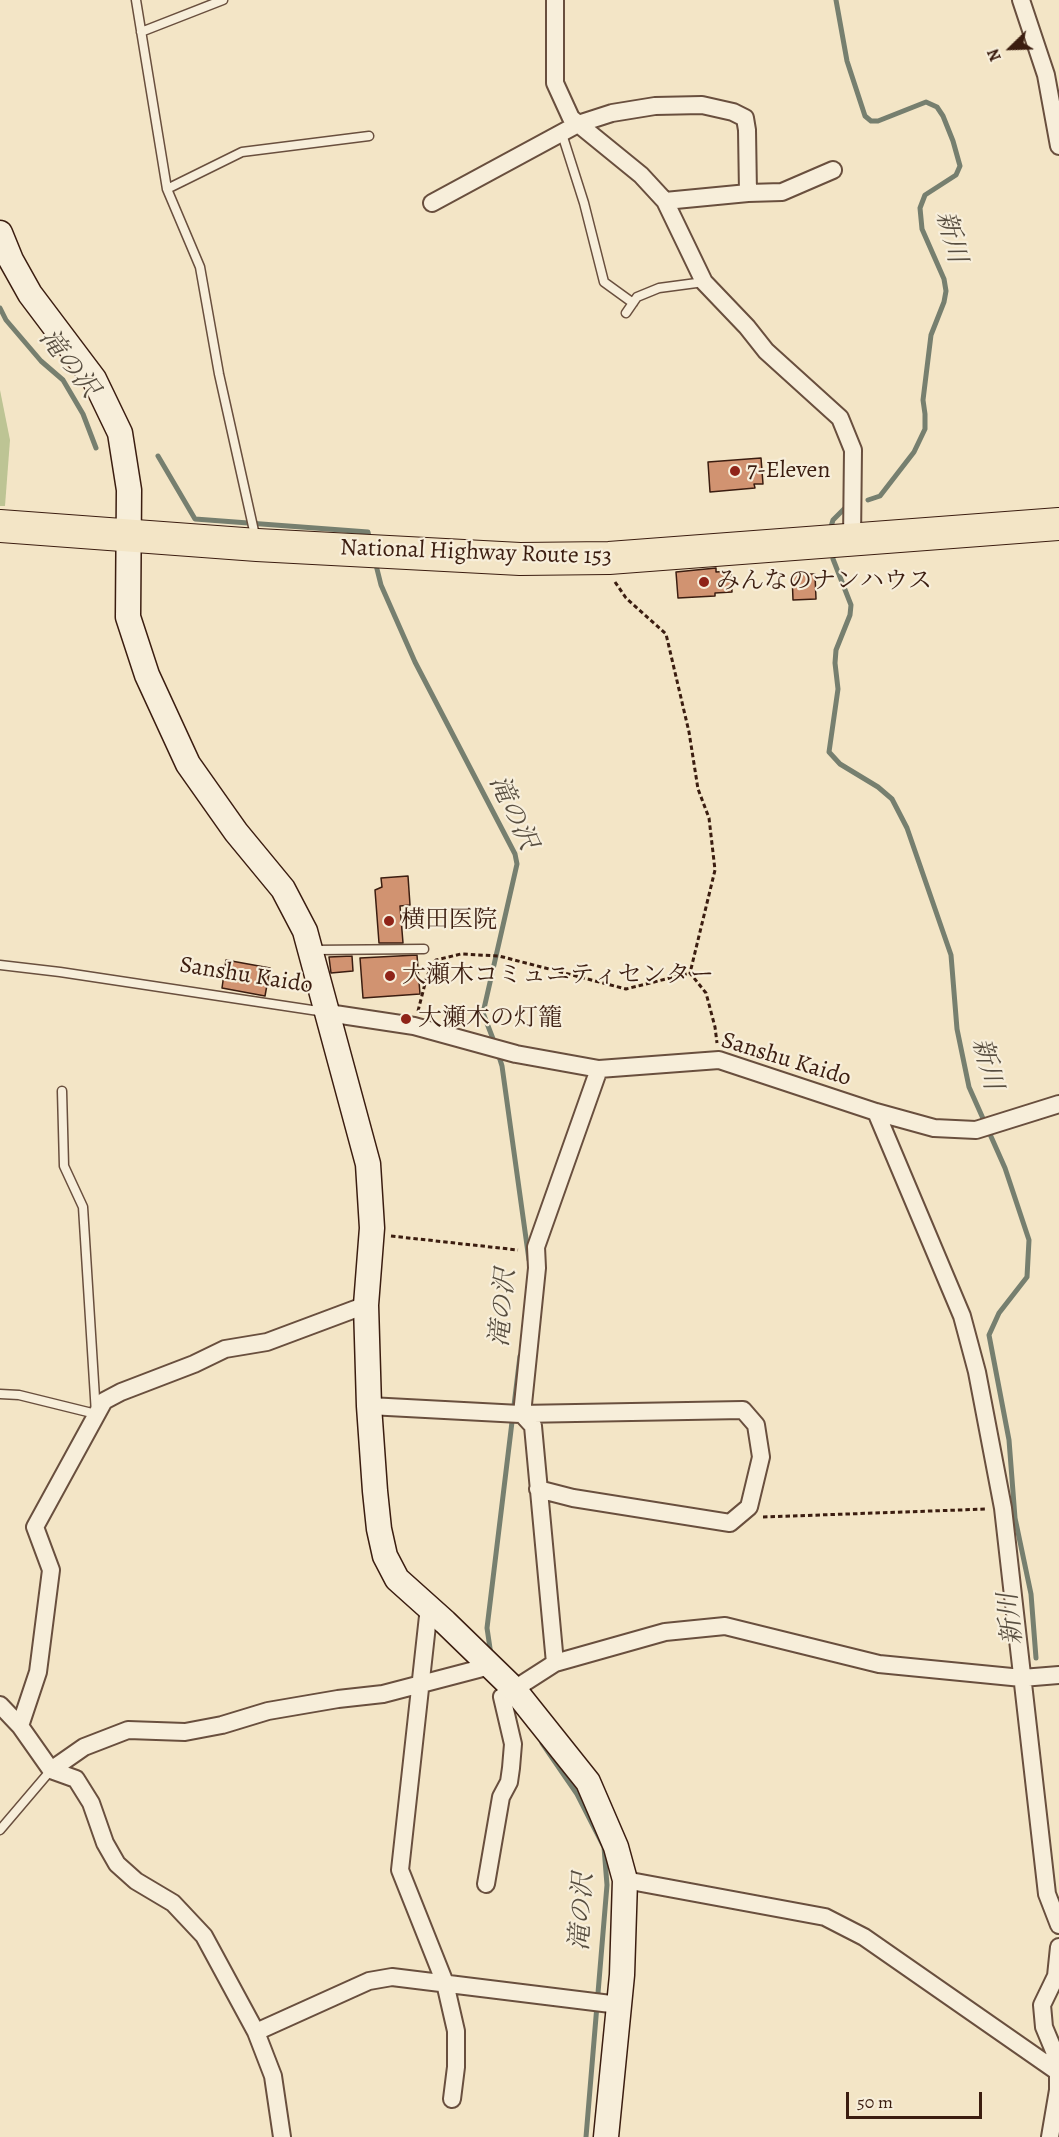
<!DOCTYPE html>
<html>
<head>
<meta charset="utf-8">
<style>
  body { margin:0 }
  #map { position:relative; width:1059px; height:2137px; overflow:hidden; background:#f3e5c6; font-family:Alegreya,serif }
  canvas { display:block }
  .north { position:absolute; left:981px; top:18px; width:60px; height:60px; -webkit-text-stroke:4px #f7eeda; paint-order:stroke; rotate:247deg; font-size:16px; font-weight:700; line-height:24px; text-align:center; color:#3b1d10 }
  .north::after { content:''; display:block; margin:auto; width:21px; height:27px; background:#3b1d10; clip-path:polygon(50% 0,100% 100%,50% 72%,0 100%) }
  .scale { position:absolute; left:846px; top:2092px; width:136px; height:27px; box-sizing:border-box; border:3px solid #3b1d10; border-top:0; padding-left:8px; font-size:18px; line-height:21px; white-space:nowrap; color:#3b1d10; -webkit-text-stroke:4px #f7eeda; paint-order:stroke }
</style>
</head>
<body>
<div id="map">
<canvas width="1059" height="2137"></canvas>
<div class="north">N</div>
<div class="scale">50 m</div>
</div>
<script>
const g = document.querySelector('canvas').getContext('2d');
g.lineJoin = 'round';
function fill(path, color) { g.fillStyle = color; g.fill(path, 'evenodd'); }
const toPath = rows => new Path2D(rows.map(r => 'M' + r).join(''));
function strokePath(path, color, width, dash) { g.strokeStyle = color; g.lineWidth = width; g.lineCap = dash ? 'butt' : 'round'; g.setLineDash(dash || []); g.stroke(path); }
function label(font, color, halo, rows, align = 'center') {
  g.font = font + ' Alegreya,"Noto Serif JP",serif'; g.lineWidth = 4.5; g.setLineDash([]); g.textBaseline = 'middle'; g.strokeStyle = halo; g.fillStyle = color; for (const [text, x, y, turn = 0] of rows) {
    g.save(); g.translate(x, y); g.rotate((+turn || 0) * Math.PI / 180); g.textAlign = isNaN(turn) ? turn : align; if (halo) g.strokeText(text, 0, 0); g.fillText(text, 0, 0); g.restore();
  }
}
const green = toPath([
  [0,390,10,440,5,506,0,506]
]);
const stream = toPath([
  [836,0,847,61,865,116,871,121,878,121,926,102,937,107,943,116,953,141,960,166,956,175,925,195,920,208,922,229,944,279,946,291,944,302,931,335,923,400,925,414,925,429,914,452,880,496,868,500],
  [0,308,6,320,41,361,63,380,83,414,96,448],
  [158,456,195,519,368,532,370,541],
  [830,530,833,520,845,508],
  [832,552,833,559,851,605,850,615,836,650,835,663,838,689,829,752,840,764,878,787,892,799,907,828,951,955,957,1029,969,1087,1005,1168,1029,1240,1027,1277,999,1313,989,1335,1009,1440,1015,1518,1031,1594,1036,1658],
  [375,561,381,585,415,662,515,854,517,864,483,1013,495,1044],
  [498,1053,502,1066,529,1260],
  [491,1655,487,1628,520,1356],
  [542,1743,577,1794,604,1847,607,1885,586,2137]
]);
const building = toPath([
  [761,458,763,484,754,484,755,488,710,492,708,462,761,458],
  [716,568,716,572,731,571,732,592,715,593,715,596,678,598,676,572,716,568],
  [792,574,815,574,816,599,793,600,792,574],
  [408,876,410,905,400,906,403,943,379,943,375,890,382,887,381,878,408,876],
  [417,955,420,994,363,998,360,958,417,955],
  [352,956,353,971,331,973,329,957,352,956],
  [226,960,270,968,265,996,222,988,226,960]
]);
const path = toPath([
  [615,582,626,598,666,634,689,732,698,789,709,818,715,870,690,973,706,993,715,1027,717,1043],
  [418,1011,427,976,436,960,461,954,499,956,626,989,690,973],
  [391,1236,518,1250],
  [763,1517,987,1509]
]);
const lane = toPath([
  [136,0,167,189,200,267,219,374,256,540],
  [141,32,223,0],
  [562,134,584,203,604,282,633,303],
  [167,189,242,152,369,136],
  [626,313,637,297,659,288,704,282],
  [314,950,424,949],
  [0,965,60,972,325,1012],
  [0,1394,19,1395,96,1414,83,1207,64,1166,62,1091],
  [0,1830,51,1770]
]);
const street = toPath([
  [555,0,555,83,571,118,641,175,665,201,704,282,747,327,766,351,840,418,853,450,852,540],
  [1021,0,1046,75,1059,146],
  [665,201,748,193,782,192,833,170],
  [432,203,578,124,612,113,655,106,702,105,733,112,745,118,747,130,748,193],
  [328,1013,414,1026,516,1054,599,1069,719,1060,876,1112,934,1128,976,1130,1059,1104],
  [876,1112,962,1316,977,1372,1003,1508,1047,1894,1059,1925],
  [369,1406,520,1414,743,1410,756,1425,761,1457,749,1507,730,1523,573,1498,538,1489],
  [429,1607,400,1870,445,1983,456,2031,456,2067,452,2099],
  [555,1663,533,1426,522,1414,537,1268,536,1247,599,1069],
  [0,1705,20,1726,51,1770,76,1779,91,1803,105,1843,117,1864,136,1881,173,1903,204,1936,256,2032,273,2076,282,2137],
  [20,1726,38,1672,51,1570,35,1527,104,1401,121,1392,194,1364,225,1349,267,1342,366,1305],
  [51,1770,84,1747,128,1730,185,1732,222,1725,268,1711,338,1699,383,1694,490,1666],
  [625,1880,825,1917,864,1937,1058,2072],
  [486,1884,501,1797,509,1782,511,1768,513,1744,502,1697,555,1663,665,1632,725,1626,879,1664,1022,1678,1059,1675],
  [256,2032,369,1981,392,1977,619,2005],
  [1050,2137,1058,2090,1058,2072,1054,2051,1044,2027,1042,2005,1056,1976,1059,1947]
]);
const secondary = toPath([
  [0,233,11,260,30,294,94,379,120,433,129,490,128,617,147,675,188,764,236,832,283,889,305,931,368,1164,372,1228,366,1305,369,1406,375,1491,379,1529,385,1556,397,1579,445,1622,513,1688,588,1782,616,1847,625,1880,622,1975,606,2137]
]);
const highway = toPath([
  [0,526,257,545,520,559,609,558,1059,524]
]);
const markers = [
  [735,471,6,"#8f2418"],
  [704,582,6,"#8f2418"],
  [389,921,6,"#8f2418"],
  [390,976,6,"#8f2418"],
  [406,1019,6,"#8f2418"]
];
const poiNames = [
  ["7-Eleven",747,471],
  ["みんなのナンハウス",716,582],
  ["横田医院",401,921],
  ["大瀬木コミュニティセンター",402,976],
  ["大瀬木の灯籠",418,1019]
];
const streetNames = [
  ["National Highway Route 153",476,553,2],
  ["Sanshu Kaido",246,976,9],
  ["Sanshu Kaido",786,1060,17]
];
const waterNames = [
  ["新川",950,237,75],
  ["滝の沢",68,364,52],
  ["滝の沢",512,813,65],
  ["新川",986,1064,75],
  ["滝の沢",504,1308,-85],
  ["新川",1012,1619,-96],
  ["滝の沢",583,1912,-87]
];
fill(green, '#bdc494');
strokePath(stream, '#767f6f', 5);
fill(building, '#d19371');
strokePath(building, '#3b1d10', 1.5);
strokePath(lane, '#694f3e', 11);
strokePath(street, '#694f3e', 20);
strokePath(secondary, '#3b1d10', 27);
strokePath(highway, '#3b1d10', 34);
strokePath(path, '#3b1d10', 3, [4.5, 3]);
strokePath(lane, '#f7eeda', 8);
strokePath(street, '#f7eeda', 16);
strokePath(secondary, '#f7eeda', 24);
strokePath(highway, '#f3e5c6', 32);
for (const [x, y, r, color] of markers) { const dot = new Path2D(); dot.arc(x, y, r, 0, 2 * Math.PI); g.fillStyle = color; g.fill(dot); strokePath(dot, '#f7eeda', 2); }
label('24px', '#3b1d10', '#f7eeda', poiNames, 'left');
label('24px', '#3b1d10', '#f7eeda', streetNames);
label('italic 26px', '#584e40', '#f7eeda', waterNames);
</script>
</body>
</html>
